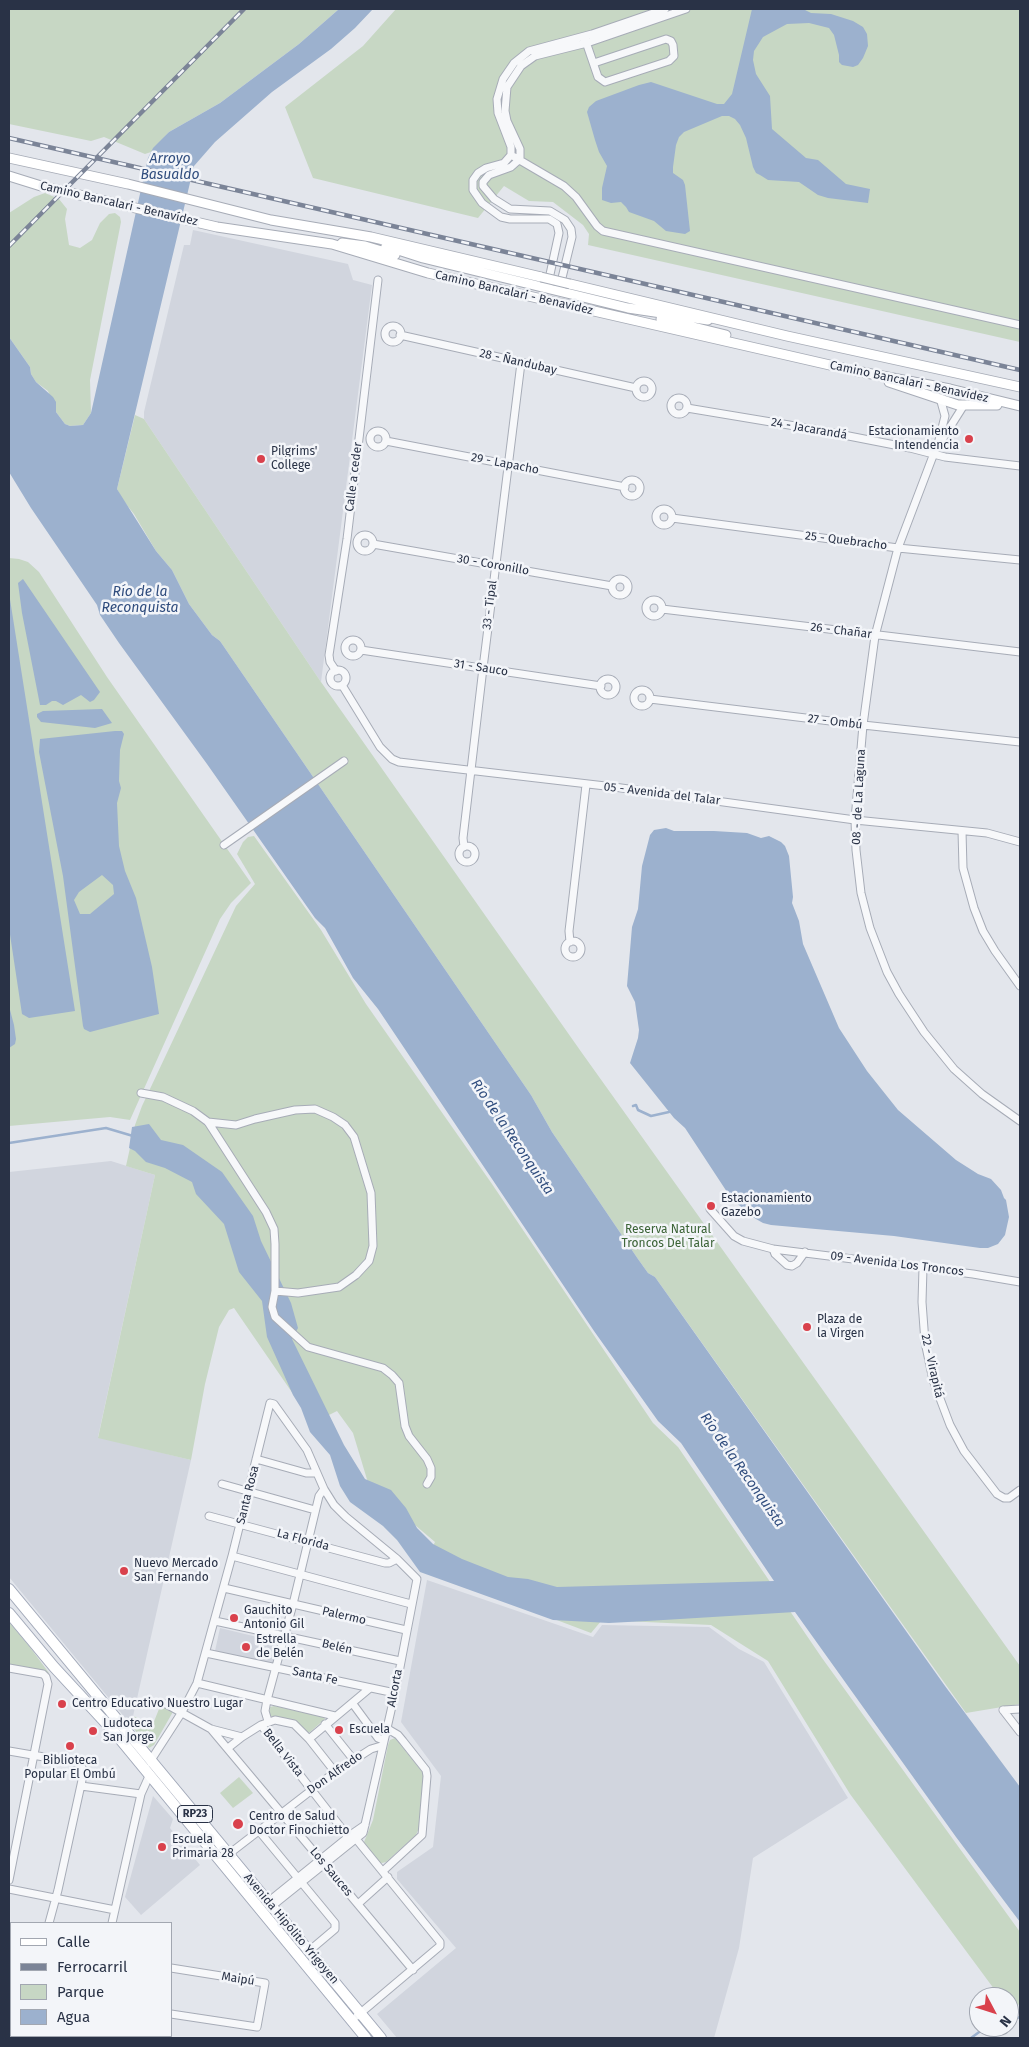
<!DOCTYPE html>
<html>
<head>
<meta charset="utf-8">
<style>
  body { margin:0 }
  #map { position:relative; width:1029px; height:2047px; overflow:hidden; background:#e3e6ec; font-family:"Fira Sans",sans-serif }
  canvas { display:block }
  .frame { position:absolute; inset:0; border:10px solid #293246; pointer-events:none }
  .legend { position:absolute; left:10px; top:1922px; width:162px; height:115px; box-sizing:border-box; background:#f3f5f9; border:1px solid #a2a7b1; margin:0; padding:6px 9px; list-style:none; font-size:15px; color:#293246 }
  .legend li { display:flex; align-items:center; gap:10px; height:25px }
  .legend b { width:25px; border:1px solid #a2a7b1 }
  .north { position:absolute; left:969px; top:1987px; width:50px; height:50px; box-sizing:border-box; background:#f3f5f9; border:1px solid #a2a7b1; border-radius:50%; rotate:130deg; font-size:14px; font-weight:700; line-height:20px; text-align:center; color:#293246 }
  .north::after { content:''; display:block; margin:auto; width:18px; height:22px; background:#d9414c; clip-path:polygon(50% 0,100% 100%,50% 72%,0 100%) }
</style>
</head>
<body>
<div id="map">
<canvas width="1029" height="2047"></canvas>
<div class="frame"></div>
<ul class="legend">
<li><b style="height:6px;background:#fff"></b>Calle</li>
<li><b style="height:6px;background:#7b8497"></b>Ferrocarril</li>
<li><b style="height:14px;background:#c7d7c4"></b>Parque</li>
<li><b style="height:14px;background:#9cb1ce"></b>Agua</li>
</ul>
<div class="north">N</div>
</div>
<script>
const g = document.querySelector('canvas').getContext('2d');
g.lineJoin = 'round';
function fill(path, color) { g.fillStyle = color; g.fill(path, 'evenodd'); }
const toPath = rows => new Path2D(rows.map(r => 'M' + r).join(''));
function strokePath(path, color, width, dash) { g.strokeStyle = color; g.lineWidth = width; g.lineCap = dash ? 'butt' : 'round'; g.setLineDash(dash || []); g.stroke(path); }
function label(font, color, halo, rows, align = 'center') {
  g.font = font + ' "Fira Sans",sans-serif'; g.lineWidth = 5; g.setLineDash([]); g.textBaseline = 'middle'; g.strokeStyle = halo; g.fillStyle = color; for (const [text, x, y, turn = 0] of rows) {
    g.save(); g.translate(x, y); g.rotate((+turn || 0) * Math.PI / 180); g.textAlign = isNaN(turn) ? turn : align; if (halo) g.strokeText(text, 0, 0); g.fillText(text, 0, 0); g.restore();
  }
}
const built = toPath([
  [193,230,348,264,353,280,372,285,321,682,144,419,144,412,184,245,190,245],
  [111,1161,155,1175,98,1437,191,1460,131,1725,9,1577,9,1172],
  [427,1580,593,1637,602,1625,709,1627,739,1649,764,1662,848,1798,753,1858,739,1948,714,2038,397,2038,377,2014,456,1948,397,1879,397,1872,433,1847,441,1776,401,1722],
  [220,1628,278,1642,273,1664,215,1651],
  [153,1796,173,1819,170,1828,200,1865,141,1915,125,1897]
]);
const green = toPath([
  [9,9,339,9,299,44,220,103,169,132,151,152,145,154,104,137,91,141,9,124],
  [396,9,1020,9,1020,342,588,245,589,234,583,225,553,202,529,201,504,186,478,218,313,178,285,107,363,46],
  [45,193,59,199,67,209,65,219,69,245,80,248,92,240,100,223,109,214,115,213,120,217,121,222,90,380,91,413,83,425,70,426,65,424,56,412,48,391,36,382,31,374,30,367,9,337,9,213,34,197],
  [135,415,144,419,321,682,582,1053,1020,1666,1020,1704,966,1713,655,1277,648,1273,638,1259,552,1132,531,1095,220,641,212,635,189,604,172,570,156,551,134,514,122,499,117,489],
  [9,558,19,559,28,562,39,572,107,677,251,883,231,903,220,919,130,1120,110,1117,9,1126],
  [254,836,321,930,366,1004,492,1184,653,1423,678,1447,822,1658,1020,1932,1020,2005,1009,2003,1009,1997,1000,1997,850,1794,768,1661,711,1625,602,1620,591,1633,422,1569,435,1542,369,1486,353,1433,337,1411,313,1423,234,1308,229,1310,219,1327,205,1384,191,1460,98,1438,155,1175,126,1166,135,1125,142,1106,236,906,255,884,237,854,243,842,248,837],
  [9,1622,29,1646,49,1673,9,1665],
  [161,1704,174,1710,154,1745,149,1748,131,1725,133,1716,153,1724],
  [274,1706,324,1717,325,1719,310,1732,307,1733,296,1722,270,1716,269,1714,270,1707],
  [395,1738,424,1774,419,1828,416,1835,386,1862,382,1863,379,1862,364,1845,364,1842,373,1820,388,1745,390,1740],
  [239,1777,253,1793,233,1808,220,1793]
]);
const water = toPath([
  [339,9,373,9,355,28,331,49,272,92,215,142,194,166,117,489,156,551,172,570,189,604,212,635,220,641,531,1095,552,1132,638,1259,648,1273,655,1277,945,1686,1020,1787,1020,1922,956,1837,795,1612,647,1621,609,1623,553,1620,420,1572,397,1540,383,1526,350,1502,340,1486,330,1455,310,1432,301,1408,293,1395,267,1337,262,1301,239,1272,224,1224,196,1194,192,1182,165,1168,146,1162,135,1151,129,1148,132,1127,149,1124,161,1140,183,1145,222,1172,253,1216,261,1241,291,1303,298,1328,292,1339,344,1445,365,1479,391,1490,406,1508,417,1528,433,1544,462,1559,508,1577,528,1579,557,1587,774,1581,681,1443,658,1421,594,1331,378,1009,353,978,325,928,315,918,207,764,119,643,100,615,97,605,31,508,9,472,9,337,30,367,31,374,36,382,53,397,56,402,56,412,65,424,70,426,83,425,91,413,148,158,153,148,169,132,220,103,299,44],
  [752,9,803,9,811,13,831,14,853,21,863,27,867,34,868,46,863,58,858,65,853,67,842,65,839,62,839,55,834,35,829,28,809,23,787,24,763,37,754,51,753,60,756,74,770,96,772,129,806,158,818,160,846,184,870,189,868,203,828,198,818,195,799,182,768,180,760,175,756,173,753,167,746,138,740,125,735,119,729,116,722,116,684,132,679,137,676,145,673,167,673,173,683,180,685,185,690,231,685,234,666,231,654,221,629,212,626,207,621,202,611,203,602,200,602,188,607,166,599,152,595,140,587,112,589,107,596,101,639,85,651,82,717,104,724,104,732,94],
  [23,579,100,692,94,700,90,702,81,695,63,705,56,701,52,701,46,705,40,705,22,613,18,583],
  [9,593,75,1011,29,1018,22,1014,9,928],
  [102,709,112,723,95,728,41,722,37,717,37,714,43,711],
  [115,731,122,731,124,734,120,750,119,781,121,788,117,803,119,846,125,871,136,898,152,967,159,1014,90,1032,84,1029,83,1026,63,876,39,752,40,739],
  [102,875,113,885,114,894,90,914,80,914,74,900,79,892],
  [666,828,674,831,714,831,747,833,761,838,769,836,781,842,785,846,789,856,793,897,792,903,799,921,803,944,839,1028,867,1071,898,1110,956,1160,978,1174,991,1179,1001,1190,1004,1198,1006,1200,1009,1217,1005,1235,998,1244,988,1248,980,1248,894,1236,771,1225,763,1223,749,1215,729,1195,685,1128,674,1118,630,1063,638,1038,639,1030,635,1002,627,986,632,927,638,909,642,866,650,835,654,830],
  [9,1006,14,1025,16,1039,15,1044,9,1048]
]);
const stream = toPath([
  [633,1106,636,1105,638,1110,651,1116,669,1112],
  [9,1143,106,1128,133,1136],
  [1009,2016,1015,2016,1020,2018],
  [971,2038,986,2027]
]);
const minor = toPath([
  [585,39,598,77,605,82,669,61,674,56,673,45,671,41,666,39,594,63],
  [511,155,564,186,576,197,597,226,603,231,1020,325],
  [560,286,572,237,571,229,565,220,550,211,510,209,494,199,483,186,483,182,489,175,511,167,520,159,520,149,507,121,505,111,507,87,521,66,535,56,587,43,686,9],
  [547,288,559,233,557,224,549,219,510,219,501,217,482,203,473,190,473,180,478,173,486,168,504,163,511,155,511,147,498,113,497,99,503,79,514,63,529,51,592,34,665,9],
  '385 334a8 8 0 1 1 16 0a8 8 0 1 1-16 0Z',
  [400,335,636,388],
  '636 389a8 8 0 1 1 16 0a8 8 0 1 1-16 0Z',
  [940,398,945,416,939,440,898,548,875,636,863,725,855,820,856,850,861,893,870,928,887,972,899,994,924,1032,954,1069,982,1094,1020,1121],
  '671 406a8 8 0 1 1 16 0a8 8 0 1 1-16 0Z',
  [687,408,813,429,910,448,945,457,1020,466],
  '370 439a8 8 0 1 1 16 0a8 8 0 1 1-16 0Z',
  [386,441,625,487],
  [940,443,964,405],
  '624 488a8 8 0 1 1 16 0a8 8 0 1 1-16 0Z',
  '656 517a8 8 0 1 1 16 0a8 8 0 1 1-16 0Z',
  [672,518,898,548,1020,560],
  '357 543a8 8 0 1 1 16 0a8 8 0 1 1-16 0Z',
  [373,544,612,586],
  '612 587a8 8 0 1 1 16 0a8 8 0 1 1-16 0Z',
  '646 608a8 8 0 1 1 16 0a8 8 0 1 1-16 0Z',
  [662,609,1020,652],
  '345 648a8 8 0 1 1 16 0a8 8 0 1 1-16 0Z',
  [361,650,601,686],
  '330 678a8 8 0 1 1 16 0a8 8 0 1 1-16 0Z',
  [336,671,330,662,329,655,347,539,378,280],
  '600 687a8 8 0 1 1 16 0a8 8 0 1 1-16 0Z',
  [342,685,380,747,392,759,399,762,614,787,855,820,987,833,1020,842],
  '634 698a8 8 0 1 1 16 0a8 8 0 1 1-16 0Z',
  [650,699,863,725,1020,742],
  [962,831,963,868,974,908,983,931,995,951,1020,986],
  [224,845,344,761],
  '459 854a8 8 0 1 1 16 0a8 8 0 1 1-16 0Z',
  [464,847,463,838,483,668,521,363],
  '565 949a8 8 0 1 1 16 0a8 8 0 1 1-16 0Z',
  [570,942,569,931,586,785],
  [141,1093,163,1097,193,1111,208,1122,266,1212,274,1229,275,1244,275,1291,272,1307,275,1317,308,1347,383,1368,392,1375,399,1383,405,1426,409,1436,427,1459,431,1468,431,1477,427,1484],
  [208,1122,236,1125,255,1119,295,1110,315,1109,333,1117,345,1125,354,1137,371,1193,373,1246,369,1261,356,1275,339,1287,298,1293,275,1291],
  [710,1209,734,1236,743,1241,773,1249,775,1254,787,1265,792,1266,797,1263,805,1252],
  [773,1249,973,1274,1020,1282],
  [923,1268,922,1302,925,1342,933,1380,950,1425,964,1451,997,1494,1004,1498,1009,1498,1020,1490],
  [256,1459,306,1473,316,1473],
  [222,1484,315,1510],
  [209,1516,385,1563,389,1563,397,1559],
  [232,1556,411,1604],
  [224,1588,406,1630],
  [215,1621,400,1661],
  [206,1653,395,1693],
  [9,1668,43,1674,46,1677,48,1684,9,1880],
  [197,1683,335,1716],
  [166,1704,211,1729,242,1737,261,1725],
  [353,1704,378,1738,383,1740],
  [1003,1710,1020,1732],
  [1003,1710,1020,1709],
  [268,1721,265,1711,267,1700,293,1604,319,1496,324,1489],
  [325,1724,353,1759],
  [211,1729,413,1970],
  [309,1739,370,1688],
  [228,1748,242,1737],
  [9,1751,79,1763,84,1771,58,1890,49,1923],
  [151,1763,151,1760,182,1712,197,1683,232,1556,270,1403,274,1404,307,1450,324,1489,334,1505,346,1517,397,1559,417,1579,395,1693,364,1829,363,1833,272,1906],
  [335,1772,309,1739,294,1724,275,1720,261,1725,346,1834,347,1838],
  [81,1786,141,1794],
  [259,1831,335,1923,335,1929,309,1951],
  [352,1834,440,1942,440,1946,357,2016],
  [225,1857,335,1772,371,1749,381,1746],
  [383,1871,422,1835,427,1776,426,1770,403,1741,398,1735,386,1728],
  [9,1889,115,1910],
  [268,1902,352,1834,365,1825],
  [358,1904,388,1877],
  [112,1923,141,1794,150,1774],
  [171,1968,265,1983,257,2027,171,2014],
  [9,2033,11,2034],
  [23,2036,37,2038],
  [90,2038,91,2036]
]);
const secondary = toPath([
  [9,158,128,184,271,220,371,237,541,277],
  [9,176,41,186,217,227,332,244,428,273,856,371,950,389,1020,406],
  [342,243,365,246,395,255],
  [386,246,423,258,628,308,708,320],
  [570,284,787,336,1020,387],
  [661,319,726,335],
  [889,382,958,405,997,405]
]);
const primary = toPath([
  [9,1589,381,2038],
  [9,1613,54,1667,115,1733,366,2038]
]);
const rail = toPath([
  [9,138,1020,370],
  [9,246,244,9]
]);
const secondaryBridge = toPath([
  [541,277,570,284]
]);
const markers = [
  [969,439,5,"#d9414c"],
  [261,459,5,"#d9414c"],
  [711,1206,5,"#d9414c"],
  [807,1327,5,"#d9414c"],
  [124,1571,5,"#d9414c"],
  [234,1618,5,"#d9414c"],
  [246,1647,5,"#d9414c"],
  [62,1704,5,"#d9414c"],
  [339,1730,5,"#d9414c"],
  [93,1731,5,"#d9414c"],
  [70,1746,5,"#d9414c"],
  [238,1824,6,"#d9414c"],
  [162,1847,5,"#d9414c"]
];
const shields = [
  [195,1814,35]
];
const shieldNames = [
  ["RP23",195,1814]
];
const streetNames = [
  ["Camino Bancalari - Benavídez",119,204,13],
  ["Camino Bancalari - Benavídez",514,293,13],
  ["28 - Ñandubay",518,362,13],
  ["Camino Bancalari - Benavídez",909,382,12],
  ["24 - Jacarandá",809,429,10],
  ["29 - Lapacho",505,464,11],
  ["Calle a ceder",354,477,-83],
  ["25 - Quebracho",846,541,7],
  ["30 - Coronillo",493,565,10],
  ["33 - Tipal",490,605,-83],
  ["26 - Chañar",841,631,7],
  ["31 - Sauco",481,668,9],
  ["27 - Ombú",835,722,7],
  ["05 - Avenida del Talar",662,794,7],
  ["08 - de La Laguna",859,797,-87],
  ["09 - Avenida Los Troncos",897,1264,7],
  ["22 - Virapitá",932,1366,77],
  ["Santa Rosa",248,1495,-76],
  ["La Florida",303,1540,15],
  ["Palermo",344,1616,13],
  ["Belén",337,1647,13],
  ["Santa Fe",315,1676,12],
  ["Alcorta",395,1688,-79],
  ["Bella Vista",283,1753,52],
  ["Don Alfredo",335,1773,-35],
  ["Los Sauces",331,1872,50],
  ["Avenida Hipólito Yrigoyen",291,1929,50],
  ["Maipú",238,1979,9]
];
const poiNames = [
  ["Estacionamiento",959,432,"right"],
  ["Intendencia",959,446,"right"],
  ["Pilgrims'",271,452],
  ["College",271,466],
  ["Estacionamiento",721,1199],
  ["Gazebo",721,1213],
  ["Plaza de",817,1320],
  ["la Virgen",817,1334],
  ["Nuevo Mercado",134,1564],
  ["San Fernando",134,1578],
  ["Gauchito",244,1611],
  ["Antonio Gil",244,1625],
  ["Estrella",256,1640],
  ["de Belén",256,1654],
  ["Centro Educativo Nuestro Lugar",72,1704],
  ["Ludoteca",103,1724],
  ["San Jorge",103,1738],
  ["Escuela",349,1730],
  ["Biblioteca",70,1761,"center"],
  ["Popular El Ombú",70,1775,"center"],
  ["Centro de Salud",249,1817],
  ["Doctor Finochietto",249,1831],
  ["Escuela",172,1840],
  ["Primaria 28",172,1854]
];
const parkNames = [
  ["Reserva Natural",668,1230],
  ["Troncos Del Talar",668,1244]
];
const waterNames = [
  ["Arroyo",170,159],
  ["Basualdo",170,175],
  ["Río de la",140,592],
  ["Reconquista",140,608],
  ["Río de la Reconquista",512,1137,56],
  ["Río de la Reconquista",742,1470,55]
];
fill(built, '#d1d5de');
fill(green, '#c7d7c4');
fill(water, '#9cb1ce');
strokePath(stream, '#9cb1ce', 2.5);
strokePath(minor, '#a7acb7', 9);
strokePath(secondary, '#a7acb7', 11);
strokePath(primary, '#a2a9b9', 12);
strokePath(minor, '#f7f8fa', 7);
strokePath(secondary, '#fff', 9);
strokePath(primary, '#fff', 10);
strokePath(rail, '#7b8497', 4.5);
strokePath(rail, '#f3f5f9', 2.5, [8]);
strokePath(secondaryBridge, '#a7acb7', 11, []);
strokePath(secondaryBridge, '#fff', 9);
for (const [x, y, r, color] of markers) { const dot = new Path2D(); dot.arc(x, y, r, 0, 2 * Math.PI); g.fillStyle = color; g.fill(dot); strokePath(dot, '#f3f5f9', 2); }
for (const [x, y, w] of shields) { const box = new Path2D(); box.roundRect(x - w / 2, y - 8.5, w, 17, 4); g.fillStyle = '#f3f5f9'; g.fill(box); strokePath(box, '#293246', 1); }
label('bold 11px', '#293246', null, shieldNames);
label('12px', '#293246', '#f3f5f9', streetNames);
label('12px', '#293246', '#f3f5f9', poiNames, 'left');
label('12px', '#3b6336', '#f3f5f9', parkNames);
label('italic 14px', '#304d7e', '#f3f5f9', waterNames);
</script>
</body>
</html>
